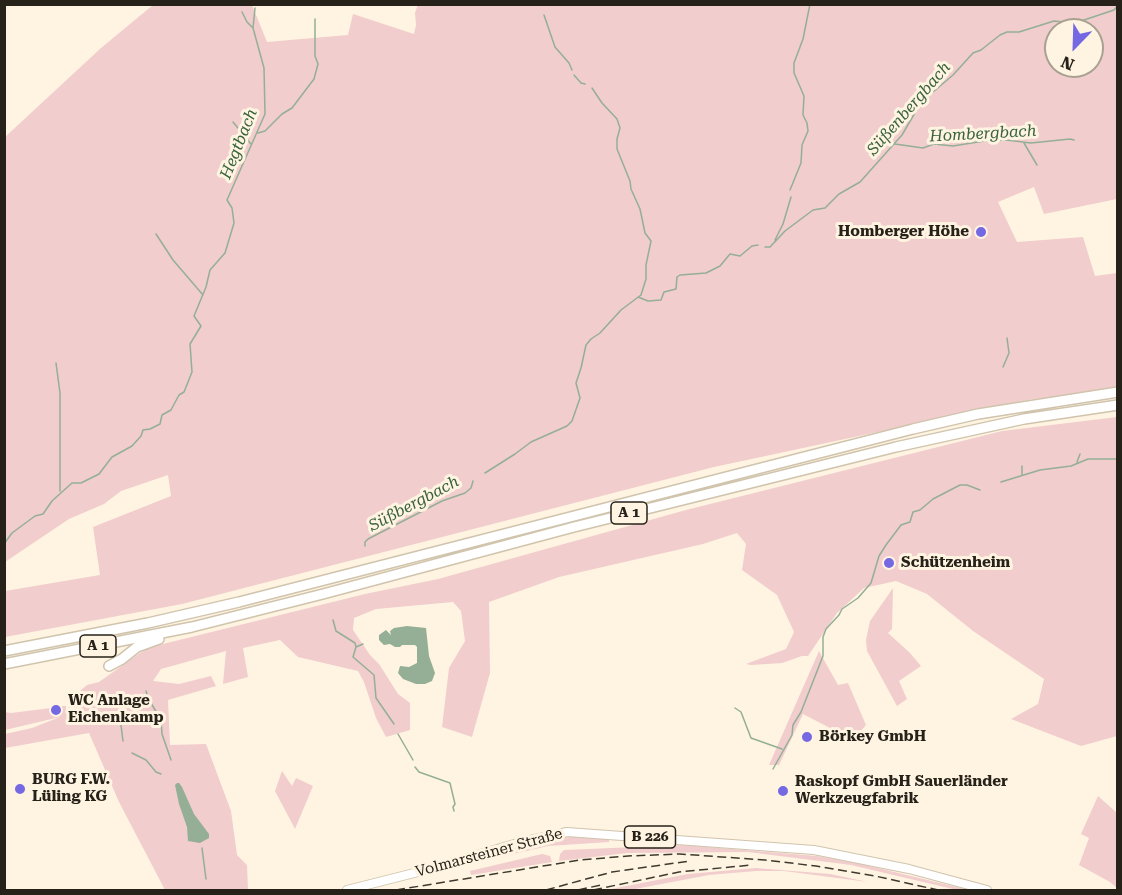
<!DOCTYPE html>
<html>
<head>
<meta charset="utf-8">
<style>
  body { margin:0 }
  #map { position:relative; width:1122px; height:895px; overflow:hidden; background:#fff4e1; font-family:"Roboto Serif",serif }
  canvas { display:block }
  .frame { position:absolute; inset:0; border:6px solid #262119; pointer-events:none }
  .north { position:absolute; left:1044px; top:18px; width:60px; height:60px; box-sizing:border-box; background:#fff4e1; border:2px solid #a8a091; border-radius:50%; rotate:203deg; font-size:16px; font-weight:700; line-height:24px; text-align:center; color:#262119 }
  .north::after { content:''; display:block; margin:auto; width:21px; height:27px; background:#7468e3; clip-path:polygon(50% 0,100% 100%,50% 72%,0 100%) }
</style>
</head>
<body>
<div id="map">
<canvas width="1122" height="895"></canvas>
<div class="frame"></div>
<div class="north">N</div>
</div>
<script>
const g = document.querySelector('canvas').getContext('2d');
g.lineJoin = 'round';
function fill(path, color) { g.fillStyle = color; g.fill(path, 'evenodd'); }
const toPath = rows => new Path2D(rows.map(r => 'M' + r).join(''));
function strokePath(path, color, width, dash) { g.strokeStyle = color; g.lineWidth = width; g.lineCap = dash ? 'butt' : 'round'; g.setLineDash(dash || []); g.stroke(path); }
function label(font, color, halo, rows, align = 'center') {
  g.font = font + ' "Roboto Serif",serif'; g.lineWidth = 6; g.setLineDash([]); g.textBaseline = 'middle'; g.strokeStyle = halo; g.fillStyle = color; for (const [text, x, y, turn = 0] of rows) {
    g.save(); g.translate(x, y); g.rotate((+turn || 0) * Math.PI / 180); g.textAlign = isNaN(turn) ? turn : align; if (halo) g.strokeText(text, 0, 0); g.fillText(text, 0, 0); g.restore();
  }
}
const green = toPath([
  [418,4,1117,5,1117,199,1044,214,1034,187,998,202,1017,242,1083,237,1095,276,1117,273,1117,388,1028,400,714,467,182,604,5,637,5,591,100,575,93,527,171,496,168,475,121,491,104,504,69,519,5,562,5,137,101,48,153,5,252,5,267,42,348,35,353,14,414,34,416,25,415,13],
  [1056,30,1092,30,1092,66,1056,66],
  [1117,417,1117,736,1081,746,1011,719,1038,704,1044,679,973,631,927,594,896,581,864,588,837,613,808,656,802,656,782,663,751,665,746,664,786,649,794,632,777,595,742,570,746,544,737,533,703,544,559,577,489,602,490,673,472,737,442,727,449,668,465,641,461,611,453,602,376,609,354,618,353,630,370,655,379,664,398,694,410,703,410,730,386,737,376,718,364,682,358,671,298,657,280,640,243,648,248,677,223,684,226,651,161,669,153,681,179,684,211,676,216,686,168,700,170,745,206,744,231,811,237,855,247,865,248,890,165,890,119,802,89,733,5,748,5,734,32,728,60,717,5,730,4,712,11,713,51,708,54,714,61,712,59,706,66,706,66,711,81,690,87,685,99,682,140,653,151,647,365,594,438,579,686,510,1002,431],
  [893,588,892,629,888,633,910,653,921,666,899,681,907,699,897,706,867,651,866,640,870,621],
  [819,651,838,685,848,683,866,725,853,740,803,714,779,765,769,765],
  [282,771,292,786,296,778,313,786,295,829,275,791],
  [1098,796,1117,813,1117,888,1110,882,1079,865,1089,838,1081,834],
  [581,836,609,839,609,842,548,846,471,864,470,861,547,839],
  [683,845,817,856,857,863,969,890,957,890,851,865,748,852,627,853,559,861,560,854,564,850],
  [542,854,550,856,552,862,471,875,470,871],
  [756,868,830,874,868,882,784,871,756,871,709,875,630,890,606,890,688,874]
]);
const water = toPath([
  [407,626,426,628,429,656,435,673,432,681,425,684,416,684,403,679,398,673,400,666,409,667,417,663,417,647,415,645,402,645,400,647,395,647,390,644,384,645,379,640,379,635,386,630,391,635,390,631,394,628],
  [177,783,179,783,182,787,194,814,209,834,209,838,200,843,188,841,187,827,179,804,175,785]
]);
const stream = toPath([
  [242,12,247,22,253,28],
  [544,15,555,47,569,63,572,70],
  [574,75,581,83,585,84],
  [233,122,251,144],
  [258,133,265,131,282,114,292,108,314,79,318,64,315,56,315,19],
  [1024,143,1037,165],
  [895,144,923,148,934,144,953,146,984,141,1006,140,1031,143,1070,139,1074,140],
  [790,190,801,163,802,145,808,131,807,123,803,115,804,96,794,73,794,63,803,39,810,4],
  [156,234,173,260,203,295],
  [775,240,783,224,791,197],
  [765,247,770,247,785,231,813,210,825,208,839,194,860,182,902,135,916,111,933,92,953,75,973,53,981,50,1000,35,1007,32,1019,32,1054,21,1074,23,1081,21,1114,10,1118,5],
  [638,297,648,301,661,300,664,292,676,289,677,277,680,275,706,273,720,266,730,254,740,256,752,246,758,245],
  [56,363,60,393,60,491],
  [1003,367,1009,353,1007,338],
  [1077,462,1080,454],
  [485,473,515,454,531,442,567,426,572,421,580,398,576,383,581,368,586,345,591,339,600,333,621,310,641,295,646,279,646,265,651,241,645,233,640,209,631,189,630,181,617,149,617,139,620,128,617,119,602,103,592,88],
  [1022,474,1022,466],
  [1001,482,1040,470,1071,466,1088,459,1118,459],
  [4,544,12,533,35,516,43,514,52,501,72,483,81,483,99,474,112,457,132,446,141,436,143,430,150,429,160,424,162,415,171,410,179,395,184,392,192,372,190,344,201,326,194,316,206,287,210,270,225,253,234,223,232,208,227,200,265,114,264,68,253,28,255,8],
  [365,546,365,542,368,539,442,501,465,493,471,488,473,481],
  [333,620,336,631,355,643,356,647,353,657,374,675,376,698,394,724],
  [356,647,363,644],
  [146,691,148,698,161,720,162,734,171,760],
  [735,708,741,712,751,738,782,749],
  [115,715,121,725,123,741],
  [398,734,413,760],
  [132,753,146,760,156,772,161,774],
  [415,767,419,772,450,783,455,804,453,807,454,811],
  [773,769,792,735,793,725,801,712,823,656,823,637,826,629,839,615,842,609,858,598,871,583,879,556,886,545,901,525,910,522,913,512,920,510,933,499,960,485,967,485,980,490],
  [202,848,206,879]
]);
const primary = toPath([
  [347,890,426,870,521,842,567,832,814,850,909,869,987,890]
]);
const highway = toPath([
  [4,651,148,623,239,602,913,429,978,414,1118,392],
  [4,664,192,627,323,594,574,527,896,447,1024,419,1118,405],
  [109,666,122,659,137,647,159,639]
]);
const rail = toPath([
  [396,890,580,860,628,856,680,854,765,860,816,866,875,876,938,890],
  [546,890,612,872,690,861],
  [578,890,601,885],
  [593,890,679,872,751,865]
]);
const markers = [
  [981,232,6,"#7468e3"],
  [889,563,6,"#7468e3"],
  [56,710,6,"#7468e3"],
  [807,737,6,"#7468e3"],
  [20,789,6,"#7468e3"],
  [783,791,6,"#7468e3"]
];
const shields = [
  [629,513,36],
  [98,646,36],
  [650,837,51]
];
const shieldNames = [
  ["A 1",629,513],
  ["A 1",98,646],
  ["B 226",650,837]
];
const poiNames = [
  ["Homberger Höhe",969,232,"right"],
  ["Schützenheim",901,563],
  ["WC Anlage",68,701],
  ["Eichenkamp",68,718],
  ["Börkey GmbH",819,737],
  ["BURG F.W.",32,780],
  ["Lüling KG",32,797],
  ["Raskopf GmbH Sauerländer",795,782],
  ["Werkzeugfabrik",795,799]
];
const streetNames = [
  ["Volmarsteiner Straße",489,853,-15]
];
const waterNames = [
  ["Süßenbergbach",909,109,-49],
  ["Hombergbach",983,134,-3],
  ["Hegtbach",239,144,-68],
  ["Süßbergbach",414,504,-28]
];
fill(green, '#f1cdcd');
fill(water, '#94af95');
strokePath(stream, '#94af95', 1.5);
strokePath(primary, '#d0c4ad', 10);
strokePath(highway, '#d0c4ad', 12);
strokePath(primary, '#fff', 8);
strokePath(highway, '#fff', 9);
strokePath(rail, '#3e392f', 1.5, [9, 4.5]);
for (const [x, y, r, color] of markers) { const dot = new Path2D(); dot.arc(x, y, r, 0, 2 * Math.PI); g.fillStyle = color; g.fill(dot); strokePath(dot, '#fff4e1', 2); }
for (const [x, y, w] of shields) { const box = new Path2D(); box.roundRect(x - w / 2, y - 11, w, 22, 4.5); g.fillStyle = '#fff4e1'; g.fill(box); strokePath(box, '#262119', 1.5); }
label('bold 14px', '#262119', null, shieldNames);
label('bold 15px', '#262119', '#fff4e1', poiNames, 'left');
label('15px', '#262119', '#fff4e1', streetNames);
label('italic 16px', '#38623c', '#fff4e1', waterNames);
</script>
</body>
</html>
